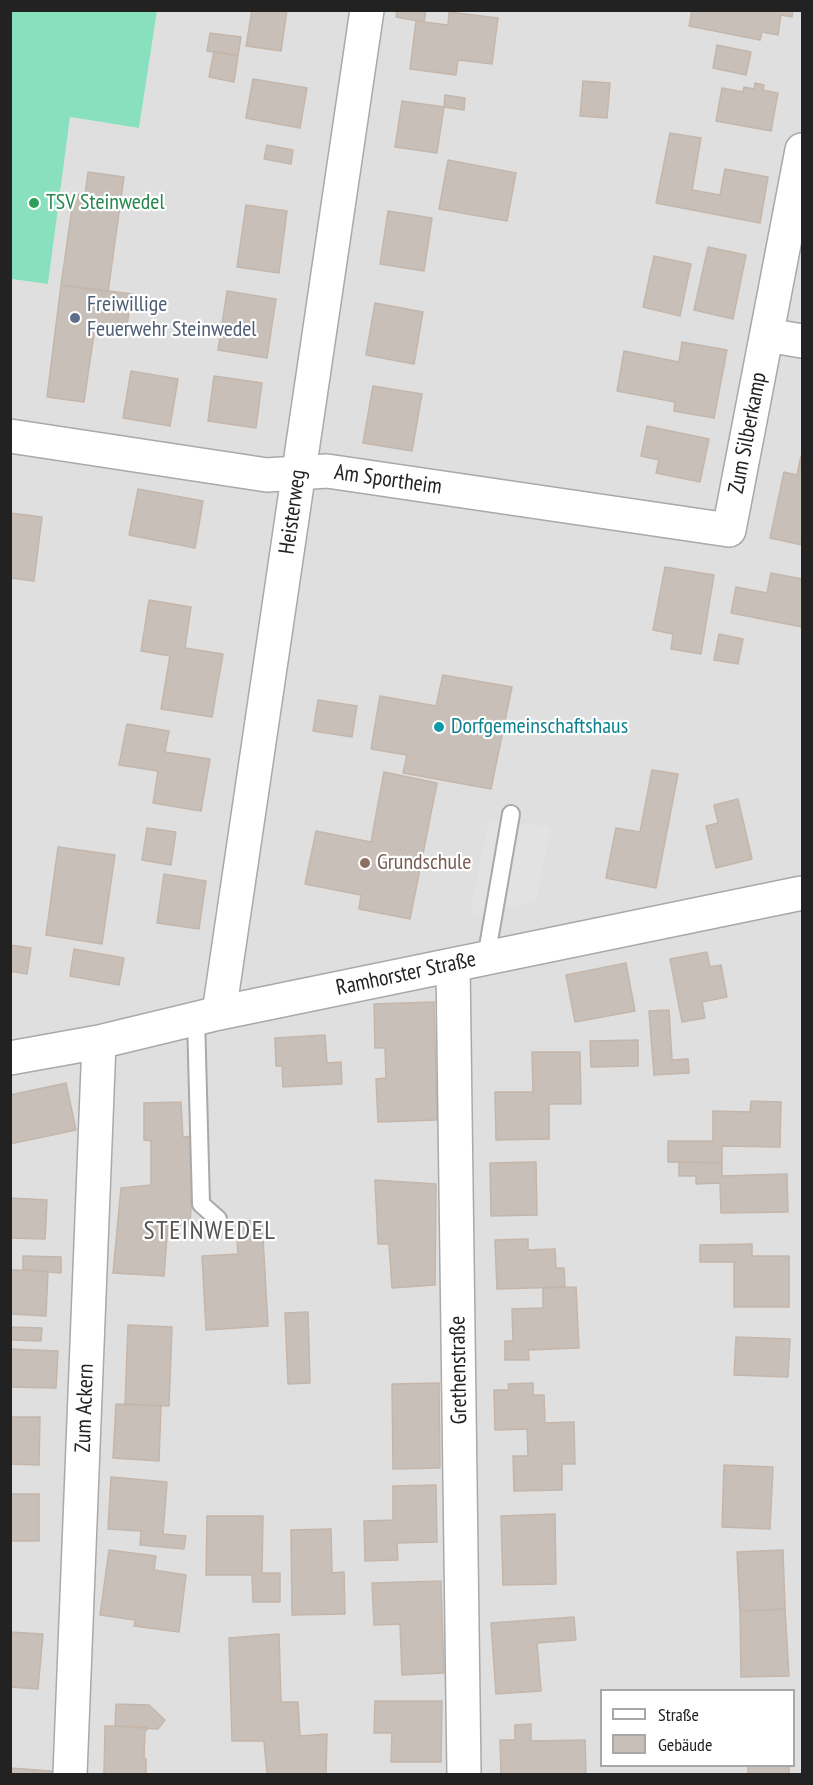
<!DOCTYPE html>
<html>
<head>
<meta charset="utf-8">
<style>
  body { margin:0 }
  #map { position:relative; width:813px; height:1785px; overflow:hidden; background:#f2efe9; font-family:"PT Sans Narrow",sans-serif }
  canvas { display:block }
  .frame { position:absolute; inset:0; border:12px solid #222; pointer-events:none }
  .legend { position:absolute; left:600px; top:1689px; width:195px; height:78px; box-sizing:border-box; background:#fff; border:2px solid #a7a7a7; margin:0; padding:8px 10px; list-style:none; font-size:18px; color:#222 }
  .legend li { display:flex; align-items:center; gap:12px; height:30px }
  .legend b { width:30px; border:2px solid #a7a7a7 }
</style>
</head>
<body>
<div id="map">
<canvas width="813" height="1785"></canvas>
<div class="frame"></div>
<ul class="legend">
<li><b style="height:8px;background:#fff"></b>Straße</li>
<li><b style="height:16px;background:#c7bfb8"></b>Gebäude</li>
</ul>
</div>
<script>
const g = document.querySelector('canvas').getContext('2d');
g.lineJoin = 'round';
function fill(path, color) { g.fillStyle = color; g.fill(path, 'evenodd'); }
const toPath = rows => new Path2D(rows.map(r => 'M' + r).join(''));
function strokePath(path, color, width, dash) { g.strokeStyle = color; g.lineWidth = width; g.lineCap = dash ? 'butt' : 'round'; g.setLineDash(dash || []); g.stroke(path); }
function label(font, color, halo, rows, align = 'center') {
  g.font = font + ' "PT Sans Narrow",sans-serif'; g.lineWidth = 4.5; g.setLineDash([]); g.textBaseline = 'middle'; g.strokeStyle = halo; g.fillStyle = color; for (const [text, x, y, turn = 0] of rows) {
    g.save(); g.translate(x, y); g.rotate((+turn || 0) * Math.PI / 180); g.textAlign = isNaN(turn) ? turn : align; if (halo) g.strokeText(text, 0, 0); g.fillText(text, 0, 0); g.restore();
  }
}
const residential = toPath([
  [157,11,802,11,802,1774,11,1774,10,279,48,284,70,117,139,128],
  [602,1690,794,1690,794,1766,602,1766]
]);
const pitch = toPath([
  [10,11,157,11,139,128,70,117,48,284,11,279]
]);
const parking = toPath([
  [488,822,551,826,536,902,470,915]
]);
const building = toPath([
  [252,10,287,10,281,51,246,46,252,10],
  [397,10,426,10,424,22,396,17,397,10],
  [692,10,793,10,792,17,781,15,778,35,762,32,760,40,689,26,692,10],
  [449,12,498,18,492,64,458,60,456,75,410,69,416,21,448,25,449,12],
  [210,33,241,37,238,56,207,51,210,33],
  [717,45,751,52,746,75,713,68,717,45],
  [214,51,238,56,234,82,209,77,214,51],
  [253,79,307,88,300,128,246,118,253,79],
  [583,81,610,83,607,118,580,116,583,81],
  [755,83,764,85,763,90,778,93,771,131,716,121,722,88,743,92,744,87,754,89,755,83],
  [445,95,465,98,464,110,444,107,445,95],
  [402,101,444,107,437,153,395,147,402,101],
  [670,133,701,138,692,190,720,195,725,169,768,177,760,223,656,203,670,133],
  [267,145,293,150,291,164,264,159,267,145],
  [448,160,516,173,507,221,439,209,448,160],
  [88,172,124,177,108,292,61,285,74,194,85,195,88,172],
  [246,205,287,211,279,273,237,267,246,205],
  [388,211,432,218,424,271,380,264,388,211],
  [708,247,746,255,733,319,694,310,708,247],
  [654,256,691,264,680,316,643,307,654,256],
  [61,285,132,294,126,331,95,327,84,402,47,397,61,285],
  [227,291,276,299,267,358,218,350,227,291],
  [375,303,423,312,414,364,366,355,375,303],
  [682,342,727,350,714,418,674,411,675,402,617,391,624,351,679,362,682,342],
  [131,371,178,379,170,426,123,418,131,371],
  [214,376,262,383,256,428,208,421,214,376],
  [373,386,422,394,412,451,363,443,373,386],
  [647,426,709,439,700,482,656,473,659,460,641,456,647,426],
  [801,456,802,456,802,545,770,538,784,472,797,475,801,456],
  [138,489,203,501,195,548,129,535,138,489],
  [10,513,42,517,34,581,10,578,10,513],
  [665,567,714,575,701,654,671,649,673,634,653,630,665,567],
  [771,573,802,579,802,627,731,613,736,587,767,593,771,573],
  [149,600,191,607,185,648,223,654,212,717,161,709,170,656,141,651,149,600],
  [719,634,743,639,738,664,714,660,719,634],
  [443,675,512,687,491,789,403,773,407,755,371,749,380,696,436,706,443,675],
  [318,700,357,706,352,737,313,731,318,700],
  [127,724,169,731,165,752,210,759,201,811,153,803,158,771,119,765,127,724],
  [652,770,678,774,656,888,606,878,616,828,640,832,652,770],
  [384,772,437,783,410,919,359,909,361,895,305,884,316,831,371,842,384,772],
  [738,799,752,859,716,868,706,826,718,823,714,805,738,799],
  [147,828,176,832,171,865,142,860,147,828],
  [58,847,115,855,102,944,46,935,58,847],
  [164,874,206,881,199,929,157,923,164,874],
  [10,945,31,948,27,974,10,971,10,945],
  [74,949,124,958,119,985,70,976,74,949],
  [707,952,710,967,721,965,727,997,702,1002,705,1018,682,1022,670,959,707,952],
  [626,963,635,1011,575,1022,566,975,626,963],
  [434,1002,437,1120,378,1122,376,1079,386,1078,385,1048,375,1048,374,1004,434,1002],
  [669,1010,672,1060,688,1059,689,1073,654,1075,649,1011,669,1010],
  [325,1035,327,1063,341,1062,342,1084,283,1087,282,1066,276,1066,275,1038,325,1035],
  [638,1040,638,1066,591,1067,590,1041,638,1040],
  [532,1052,580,1052,581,1104,549,1104,549,1139,496,1140,495,1092,533,1092,532,1052],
  [66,1083,76,1130,10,1144,10,1095,66,1083],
  [751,1101,781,1102,780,1147,722,1146,722,1163,668,1162,668,1141,713,1141,713,1111,750,1112,751,1101],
  [181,1102,183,1137,195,1136,190,1225,168,1225,164,1276,113,1273,121,1188,151,1185,151,1141,144,1140,144,1103,181,1102],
  [536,1162,537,1215,491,1216,490,1163,536,1162],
  [679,1162,722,1163,722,1176,787,1174,788,1212,721,1213,720,1183,696,1184,696,1176,679,1176,679,1162],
  [375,1180,436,1184,435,1285,392,1288,389,1244,378,1244,375,1180],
  [10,1198,47,1200,45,1239,10,1238,10,1198],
  [262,1220,268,1326,206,1330,202,1256,238,1254,236,1222,262,1220],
  [528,1239,528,1250,555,1249,556,1268,564,1268,565,1287,497,1289,495,1240,528,1239],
  [752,1244,752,1256,789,1256,789,1307,734,1307,734,1262,700,1262,700,1245,752,1244],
  [23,1256,61,1257,61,1273,23,1270,23,1256],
  [11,1270,48,1271,46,1316,10,1314,11,1270],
  [576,1287,579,1348,528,1350,529,1360,505,1360,505,1341,513,1341,512,1309,543,1308,543,1288,576,1287],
  [308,1312,310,1383,288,1384,285,1313,308,1312],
  [128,1325,172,1327,169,1406,125,1404,128,1325],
  [10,1327,42,1328,41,1341,10,1340,10,1327],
  [736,1337,790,1339,788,1377,734,1375,736,1337],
  [10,1349,58,1351,56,1388,10,1387,10,1349],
  [439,1383,440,1468,393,1469,392,1384,439,1383],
  [533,1383,533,1395,544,1395,545,1423,574,1422,575,1464,562,1464,562,1490,514,1491,513,1456,528,1456,527,1429,495,1430,494,1390,509,1390,508,1384,533,1383],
  [116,1404,161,1406,159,1461,113,1458,116,1404],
  [10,1417,40,1417,39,1465,10,1464,10,1417],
  [724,1465,773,1467,770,1529,722,1527,724,1465],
  [111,1477,167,1482,163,1534,186,1536,184,1549,140,1545,141,1531,108,1529,111,1477],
  [436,1485,437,1542,397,1543,398,1560,365,1561,364,1521,393,1520,393,1486,436,1485],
  [10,1494,39,1494,39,1541,10,1541,10,1494],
  [555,1514,556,1584,503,1585,501,1516,555,1514],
  [207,1516,263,1516,262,1573,280,1573,280,1602,253,1602,252,1575,206,1575,207,1516],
  [331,1529,332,1573,344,1572,345,1614,292,1615,291,1530,331,1529],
  [109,1550,156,1556,154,1570,186,1575,179,1632,134,1626,135,1620,100,1615,109,1550],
  [783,1550,785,1609,740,1611,737,1552,783,1550],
  [441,1581,444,1673,402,1675,400,1624,374,1625,372,1583,441,1581],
  [785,1609,789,1676,741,1677,740,1611,785,1609],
  [574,1617,576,1640,537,1643,541,1691,496,1694,491,1623,574,1617],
  [10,1632,43,1634,38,1689,10,1687,10,1632],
  [279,1634,281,1702,298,1702,300,1736,327,1734,326,1774,267,1774,264,1741,232,1741,229,1638,279,1634],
  [375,1701,442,1701,441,1762,391,1762,392,1733,374,1733,375,1701],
  [116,1704,149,1705,165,1720,158,1729,115,1726,116,1704],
  [531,1724,531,1741,585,1740,586,1774,501,1774,500,1740,515,1740,515,1725,531,1724],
  [105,1726,148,1727,147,1730,145,1730,144,1758,146,1759,146,1774,104,1774,105,1726],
  [748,1766,789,1766,789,1774,748,1774,748,1766],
  [10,1768,51,1771,51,1774,10,1774,10,1768]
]);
const lane = toPath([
  [486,958,511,814],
  [196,1018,201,1204,218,1219]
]);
const street = toPath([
  [767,335,802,341],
  [10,436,267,475,327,471,729,530,802,150],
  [453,965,464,1774],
  [219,1013,367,10],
  [10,1058,99,1042,219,1013,802,893],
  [70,1774,99,1042]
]);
const markers = [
  [34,203,6,"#2e9e5b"],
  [75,318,6,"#5c6f8a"],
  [439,727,6,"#0f9aa8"],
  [365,863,6,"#8d6e63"]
];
const leisureNames = [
  ["TSV Steinwedel",46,203]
];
const serviceNames = [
  ["Freiwillige",87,305],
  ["Feuerwehr Steinwedel",87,330]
];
const streetNames = [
  ["Zum Silberkamp",748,433,-79],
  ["Am Sportheim",388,480,8],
  ["Heisterweg",293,512,-82],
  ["Ramhorster Straße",406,974,-12],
  ["Grethenstraße",459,1370,-91],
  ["Zum Ackern",85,1408,-88]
];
const cultureNames = [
  ["Dorfgemeinschaftshaus",451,727]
];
const educationNames = [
  ["Grundschule",377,863]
];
const quarterNames = [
  ["STEINWEDEL",210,1232]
];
fill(residential, '#e0dfdf');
fill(pitch, '#88e0be');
fill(parking, '#e2e2e2');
fill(building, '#c7bfb8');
strokePath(building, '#c4b6ab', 1.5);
strokePath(lane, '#a9a9a9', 20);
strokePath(street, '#a9a9a9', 36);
strokePath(lane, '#fff', 16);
strokePath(street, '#fff', 33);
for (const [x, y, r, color] of markers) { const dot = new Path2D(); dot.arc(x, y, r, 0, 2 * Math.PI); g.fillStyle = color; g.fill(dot); strokePath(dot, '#fff', 2); }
label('22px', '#27864d', '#fff', leisureNames, 'left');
label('22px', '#4e5e75', '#fff', serviceNames, 'left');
label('22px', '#222', '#fff', streetNames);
label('22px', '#0d838f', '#fff', cultureNames, 'left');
label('22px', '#785e54', '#fff', educationNames, 'left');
g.letterSpacing = '1.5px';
label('26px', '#555', '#fff', quarterNames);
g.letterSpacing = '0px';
</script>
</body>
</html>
